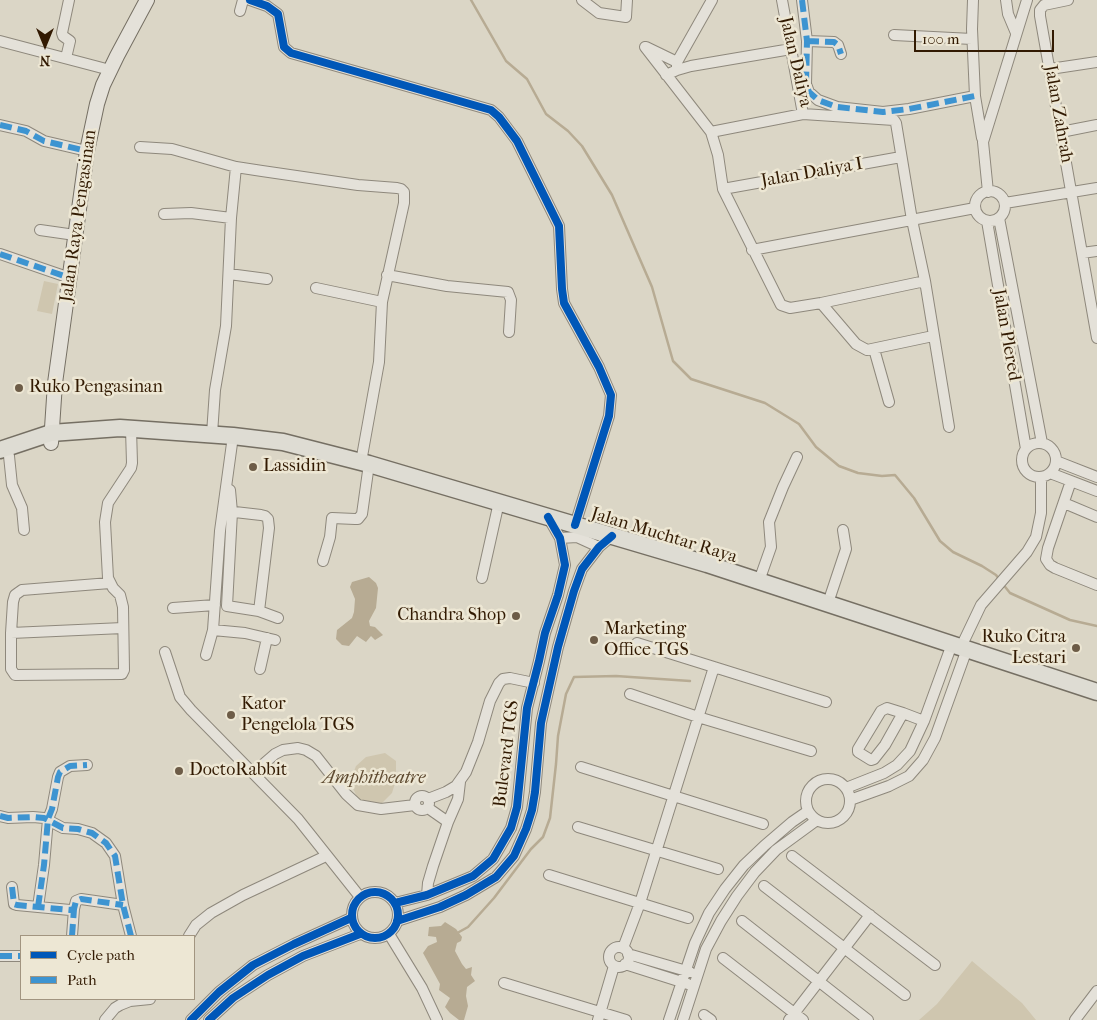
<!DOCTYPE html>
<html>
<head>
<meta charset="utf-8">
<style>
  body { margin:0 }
  #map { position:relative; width:1097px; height:1020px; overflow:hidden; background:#dbd6c6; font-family:"IM FELL French Canon",serif }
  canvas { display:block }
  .legend { position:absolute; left:20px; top:935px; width:175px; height:65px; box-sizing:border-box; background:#ede7d4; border:1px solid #a29580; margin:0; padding:6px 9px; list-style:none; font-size:15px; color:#321a02 }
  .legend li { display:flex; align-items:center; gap:10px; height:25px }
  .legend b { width:25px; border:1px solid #a29580 }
  .north { position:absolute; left:20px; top:20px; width:50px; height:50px; -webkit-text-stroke:4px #ede7d4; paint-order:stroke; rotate:180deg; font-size:14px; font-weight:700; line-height:20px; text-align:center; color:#321a02 }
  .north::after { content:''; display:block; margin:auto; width:18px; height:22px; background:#321a02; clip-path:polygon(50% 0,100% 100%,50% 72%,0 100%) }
  .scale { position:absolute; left:914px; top:30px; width:140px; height:22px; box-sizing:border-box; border:2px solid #321a02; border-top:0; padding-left:6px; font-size:15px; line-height:18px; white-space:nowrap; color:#321a02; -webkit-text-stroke:4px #ede7d4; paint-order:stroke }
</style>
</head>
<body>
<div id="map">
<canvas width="1097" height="1020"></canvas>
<ul class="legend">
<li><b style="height:6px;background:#0057b8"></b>Cycle path</li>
<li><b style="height:6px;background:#3d94d1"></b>Path</li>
</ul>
<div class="north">N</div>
<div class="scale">100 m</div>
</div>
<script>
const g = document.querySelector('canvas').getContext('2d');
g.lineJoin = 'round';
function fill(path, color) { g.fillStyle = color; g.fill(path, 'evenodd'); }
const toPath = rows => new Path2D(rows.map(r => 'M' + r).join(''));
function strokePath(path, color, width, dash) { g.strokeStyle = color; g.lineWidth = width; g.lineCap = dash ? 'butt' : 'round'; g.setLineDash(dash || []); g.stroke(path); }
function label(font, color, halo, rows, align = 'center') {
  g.font = font + ' "IM FELL French Canon",serif'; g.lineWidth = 5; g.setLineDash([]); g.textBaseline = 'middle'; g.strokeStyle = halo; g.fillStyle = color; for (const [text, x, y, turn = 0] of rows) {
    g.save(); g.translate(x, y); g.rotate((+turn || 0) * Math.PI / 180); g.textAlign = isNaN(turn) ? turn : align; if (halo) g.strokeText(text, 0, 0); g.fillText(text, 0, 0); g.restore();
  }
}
const green = toPath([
  [44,281,58,284,52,314,37,311],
  [385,753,396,761,396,780,392,793,382,803,372,803,358,799,350,782,356,766,366,757],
  [972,961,1022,1003,1036,1020,919,1020,937,1004]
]);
const water = toPath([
  [369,577,376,583,378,588,376,608,369,621,370,626,375,627,383,635,375,640,371,636,366,642,357,636,349,646,342,645,336,639,337,630,352,618,354,612,355,599,350,587,352,582],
  [445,922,456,929,462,937,461,941,457,943,455,951,462,964,466,969,472,967,471,975,475,981,467,987,466,996,468,1006,464,1020,459,1020,450,1013,445,1007,450,998,439,990,440,984,423,953,428,946,437,942,436,937,428,936,429,927,441,926]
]);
const stream = toPath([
  [471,0,506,61,527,79,546,114,568,131,582,146,612,195,652,287,673,361,691,379,765,403,799,424,816,447,839,466,858,473,882,476,895,475,914,498,940,541,953,552,982,566,996,575,999,579],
  [1002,583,1010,593,1070,620,1097,626],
  [459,932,468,927,494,898,531,849,543,837,550,818,556,764,558,736,566,694,574,677,616,676,690,681]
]);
const minor = toPath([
  [250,0,267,6,278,14,284,47,291,53,491,110,499,117,517,141,559,226,562,289,564,303,599,367,611,395,609,416,575,525],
  [582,0,599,13,626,17,627,0],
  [782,0,803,114],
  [802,0,807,41,806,84,809,92,818,100,837,107,883,112,909,109,975,96],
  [973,0,972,29,975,96,982,138],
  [1006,0,1008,14,1016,33],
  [1068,0,1044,5,1040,10,1040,16,1097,338],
  [240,11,243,0],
  [894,35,972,39],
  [0,41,110,70],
  [807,41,834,42,838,45,841,54],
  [645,47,711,132,718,155,723,189,781,305,790,308,821,303,925,281],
  [646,47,677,62],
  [66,58,70,41,63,36,62,33,69,0],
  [1050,69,1097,62],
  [677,70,677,62,712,0],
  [666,75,677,70,691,66,791,49],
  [0,125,26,131,44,141,87,151],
  [711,132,803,114,894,120,896,123,912,220,925,281,949,427],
  [1061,132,1097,125],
  [140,147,172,149,236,167,262,171,358,185,397,188,401,189,404,192,404,203,382,302,379,362,361,462],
  [723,189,901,157],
  '975 206a15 15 0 1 1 30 0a15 15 0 1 1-30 0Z',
  [988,192,983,142,1027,0],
  [1005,203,1097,188],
  [164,214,191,213,231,218],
  [999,218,1042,443],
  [987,221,1026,449],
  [40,230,75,235],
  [752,250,975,208],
  [1082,253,1097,251],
  [0,254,70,278],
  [229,274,267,279],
  [387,275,447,286,508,292,511,300,509,332],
  [316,288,382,302],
  [821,303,856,344,867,350,933,336],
  [874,349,889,402],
  [212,434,215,390,226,326,231,218,236,167],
  '1022 460a17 17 0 1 1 34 0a17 17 0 1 1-34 0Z',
  [9,456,12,485,22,508,24,530],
  [1056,461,1097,477],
  [1050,473,1097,491],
  [1071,481,1048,548,1046,559,1050,565,1055,568,1097,585],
  [230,490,232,512,227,606,259,611,278,618],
  [1064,503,1097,517],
  [226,511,261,515,265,516,268,519,269,528,259,611],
  [560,538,577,537,599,547],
  [323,561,330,537,332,518,355,519,358,519,362,514,369,464],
  [482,578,499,502],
  [759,581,771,547,769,522,783,487,797,457],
  [110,583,22,590,15,595,13,602,11,633,11,669,15,675,122,674,124,670,123,607,120,595,113,588,108,578,105,522,108,503,131,468,132,463,131,429],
  [828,603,846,549,843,530],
  [173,608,215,605],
  [213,630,245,633,275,640],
  [11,633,123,628],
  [637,643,826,702],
  [961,647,981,605,1027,552,1036,537,1041,513,1041,477],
  [165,652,180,697,191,710,298,819,360,897],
  [206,655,213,630,220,531,233,436],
  [260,669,267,638],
  [630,694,698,717,811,751],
  [903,713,885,745,874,759,871,760,858,752,858,749,881,711,887,708,903,713,924,721],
  [581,767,763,824],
  [253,773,275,754,283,750,298,748,306,750,316,756,346,794,358,805,381,809,415,805],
  '806 801a22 22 0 1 1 44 0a22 22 0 1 1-44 0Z',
  [846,788,884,773,897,765,910,751,924,721,952,644],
  '415 803a7 7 0 1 1 14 0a7 7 0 1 1-14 0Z',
  [428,799,446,792,456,786,466,772,478,742,490,701,499,683,503,679,510,678,534,683],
  [850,800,889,786,909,776,923,760,935,738,967,649],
  [428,808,448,822],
  [0,816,8,818,33,817,44,818,63,828,78,829,92,833,106,843,115,856,123,905,131,936],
  [578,827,718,869],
  [792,856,935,965],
  [549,875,688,918],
  [764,886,905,995],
  [12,887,14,904,17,905,70,910,74,909,76,901,81,899,123,905],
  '352 915a23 23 0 1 1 46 0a23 23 0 1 1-46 0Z',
  [427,895,428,883,433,866,448,822,458,799,460,782],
  [395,903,427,895,473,876,493,859,511,828,517,807,527,708,539,661,545,633,558,595,565,565,560,538,548,517],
  [38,907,44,865,48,819,52,809,58,777,60,772,70,766,87,765],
  [397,921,440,907,466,895,496,877,514,856,526,829,532,810,535,792,541,723,558,647,574,591,582,569,599,547,612,536],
  [742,921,868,1020],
  [389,934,422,988,437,1020],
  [72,936,74,909],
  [189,936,196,925,211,913,243,895,326,856],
  '609 957a10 10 0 1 1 20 0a10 10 0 1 1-20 0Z',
  [623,948,640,903,714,667],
  [628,954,690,972],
  [0,956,21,956],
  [723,958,803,1020],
  [625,964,688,984],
  [504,983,626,1020],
  [704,1015,711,1020],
  [105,1020,115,1008,120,1005,130,1001,150,999],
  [191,1020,219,992,253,965,294,944,351,918],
  [209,1020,233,998,268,975,303,956,360,934],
  [598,1020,614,966],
  [669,1020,695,943,709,913,725,889,744,865,764,846,792,822,808,811],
  [683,1020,706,949,721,921,737,896,755,872,776,850,817,820],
  [789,1020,870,915],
  [1075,1020,1097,991]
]);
const secondary = toPath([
  [51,443,55,383,87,151,97,104,103,85,117,56,147,0]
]);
const trunk = toPath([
  [0,450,51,433,120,428,233,436,283,442,369,464,707,564,1097,692]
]);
const quiet = toPath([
  [802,0,807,41,806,84,809,92,818,100,837,107,883,112,909,109,975,96],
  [807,41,834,42,838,45,841,54],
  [0,125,26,131,44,141,87,151],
  [0,254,70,278],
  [0,816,8,818,33,817,44,818,63,828,78,829,92,833,106,843,115,856,123,905,131,936],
  [12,887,14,904,17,905,70,910,74,909,76,901,81,899,123,905],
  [38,907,44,865,48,819,52,809,58,777,60,772,70,766,87,765],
  [72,936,74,909],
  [0,956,21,956]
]);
const cycleway = toPath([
  [250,0,267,6,278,14,284,47,291,53,491,110,499,117,517,141,559,226,562,289,564,303,599,367,611,395,609,416,575,525],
  '352 915a23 23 0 1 1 46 0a23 23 0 1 1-46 0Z',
  [395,903,427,895,473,876,493,859,511,828,517,807,527,708,539,661,545,633,558,595,565,565,560,538,548,517],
  [397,921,440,907,466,895,496,877,514,856,526,829,532,810,535,792,541,723,558,647,574,591,582,569,599,547,612,536],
  [191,1020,219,992,253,965,294,944,351,918],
  [209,1020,233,998,268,975,303,956,360,934]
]);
const markers = [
  [19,388,5,"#6d5c47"],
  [253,467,5,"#6d5c47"],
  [516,616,5,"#6d5c47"],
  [594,640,5,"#6d5c47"],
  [1076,648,5,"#6d5c47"],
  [231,715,5,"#6d5c47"],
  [179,771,5,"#6d5c47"]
];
const streetNames = [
  ["Jalan Daliya",795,62,77],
  ["Jalan Zahrah",1058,114,80],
  ["Jalan Daliya I",812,173,-10],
  ["Jalan Raya Pengasinan",79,216,-82],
  ["Jalan Plered",1006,335,80],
  ["Jalan Muchtar Raya",664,536,17],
  ["Bulevard TGS",507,754,-83]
];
const poiNames = [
  ["Ruko Pengasinan",29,388],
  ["Lassidin",263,467],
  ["Chandra Shop",506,616,"right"],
  ["Marketing",604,630],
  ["Office TGS",604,651],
  ["Ruko Citra",1066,638,"right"],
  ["Lestari",1066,659,"right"],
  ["Kator",241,705],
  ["Pengelola TGS",241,726],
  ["DoctoRabbit",189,771]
];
const parkNames = [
  ["Amphitheatre",374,779]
];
fill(green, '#cfc6af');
fill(water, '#b7ab93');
strokePath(stream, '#b7ab93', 2.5);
strokePath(minor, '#8e887c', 12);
strokePath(secondary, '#756f63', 16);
strokePath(trunk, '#756f63', 19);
strokePath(minor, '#e4e1d9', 10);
strokePath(secondary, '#e4e1d9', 14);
strokePath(trunk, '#dedcd3', 16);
strokePath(quiet, '#3d94d1', 6, [12, 6]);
strokePath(cycleway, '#0057b8', 8);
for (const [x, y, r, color] of markers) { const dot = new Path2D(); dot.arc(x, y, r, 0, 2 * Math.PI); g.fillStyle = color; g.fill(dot); strokePath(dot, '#ede7d4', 2); }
label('18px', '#321a02', '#ede7d4', streetNames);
label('18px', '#321a02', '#ede7d4', poiNames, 'left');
label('italic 18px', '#5e4a30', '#ede7d4', parkNames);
</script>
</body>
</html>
